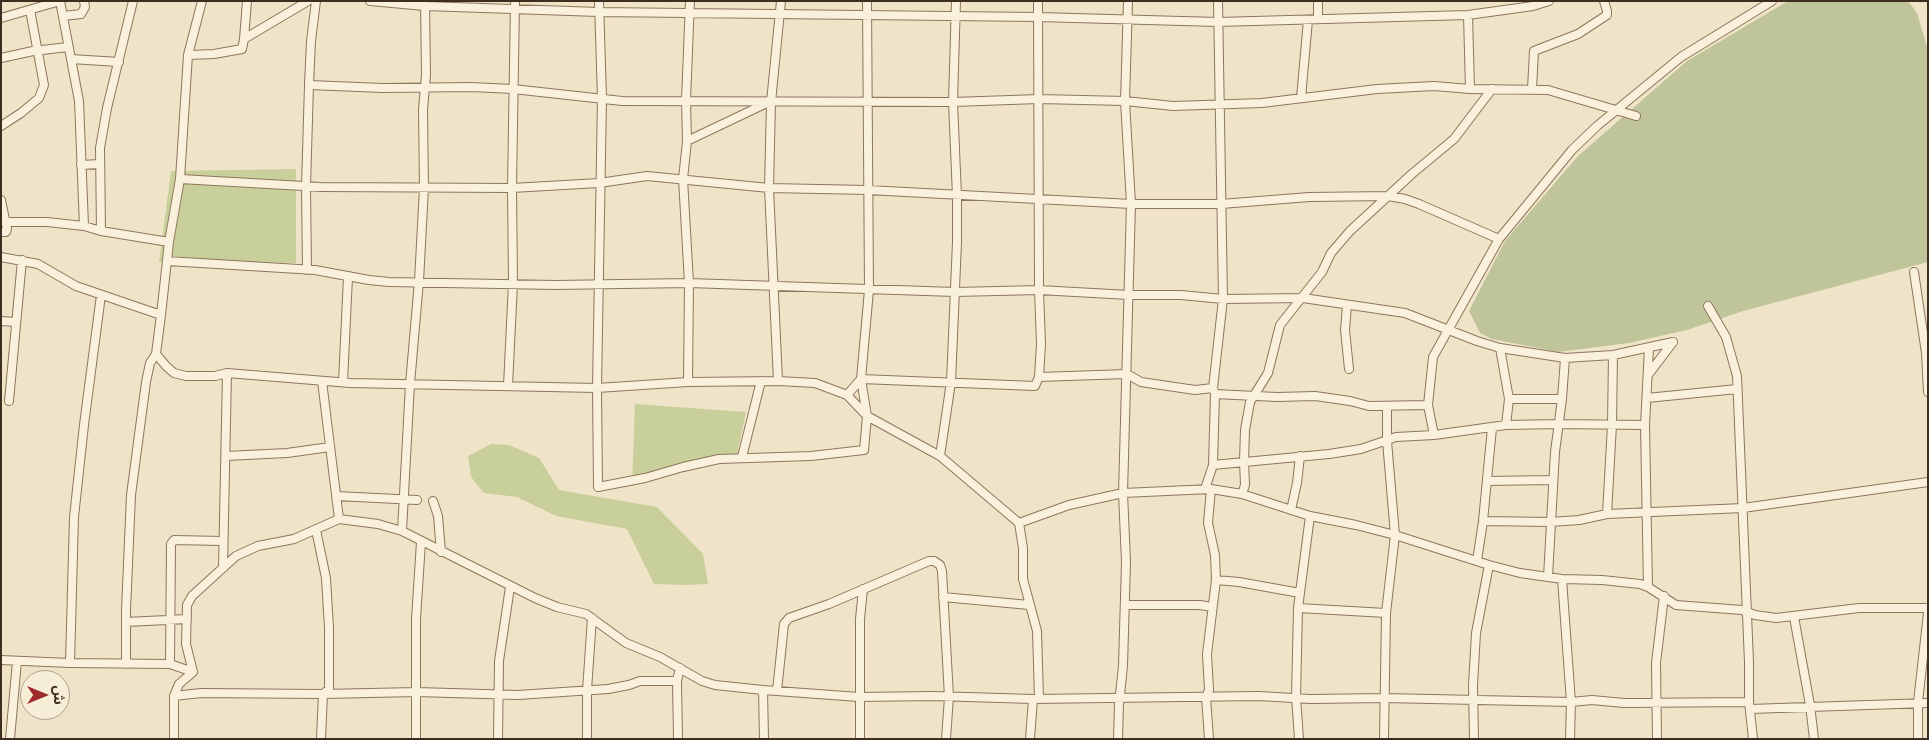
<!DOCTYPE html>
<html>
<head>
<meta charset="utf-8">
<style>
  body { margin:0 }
  #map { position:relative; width:1929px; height:740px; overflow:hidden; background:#f0e4c8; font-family:"Playfair Display","Noto Sans Arabic",serif }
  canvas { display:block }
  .frame { position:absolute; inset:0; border:2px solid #3d2e20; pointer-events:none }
  .north { position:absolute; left:20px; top:670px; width:50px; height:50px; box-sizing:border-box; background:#f7eed8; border:1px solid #ada18e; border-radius:50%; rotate:90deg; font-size:14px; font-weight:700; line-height:20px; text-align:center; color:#3d2e20 }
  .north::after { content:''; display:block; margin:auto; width:18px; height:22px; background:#9e2a2b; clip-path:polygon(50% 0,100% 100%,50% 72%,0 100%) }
</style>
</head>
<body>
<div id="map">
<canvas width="1929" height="740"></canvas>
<div class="frame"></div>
<div class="north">ش</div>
</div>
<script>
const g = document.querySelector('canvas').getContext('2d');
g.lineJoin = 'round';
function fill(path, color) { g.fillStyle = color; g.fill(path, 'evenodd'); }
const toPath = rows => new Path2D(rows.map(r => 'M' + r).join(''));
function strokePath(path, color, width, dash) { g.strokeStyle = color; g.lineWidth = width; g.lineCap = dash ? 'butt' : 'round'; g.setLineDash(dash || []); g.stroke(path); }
const green = toPath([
  [296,169,296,263,159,262,171,171],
  [635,404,746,412,737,454,632,486],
  [491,444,509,445,539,458,559,490,657,507,703,554,708,584,685,585,654,584,627,529,556,516,517,497,484,493,471,477,468,456]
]);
const cemetery = toPath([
  [1788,1,1908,1,1917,13,1928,50,1928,262,1743,311,1687,330,1629,343,1558,352,1492,339,1480,333,1469,311,1505,241,1578,156,1687,61]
]);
const street = toPath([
  [60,1,79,101,84,226],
  [370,1,425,6,599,12,1038,17,1218,22,1468,15,1533,6,1549,1],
  [599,1,602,98,597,388,598,487,645,478,683,467,719,459,811,456,864,450,867,416,861,379,869,290,867,1],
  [1318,1,1318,19],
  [1468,15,1470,89],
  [63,16,81,14,85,7,84,1],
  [1,18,60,1],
  [244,39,247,1],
  [188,55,214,54,242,49,244,39,308,1],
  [1,58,33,51,68,47],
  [71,59,119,62],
  [309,85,383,88,471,87,513,89,622,101,953,102,1039,99,1125,101,1173,106,1262,103,1377,89,1434,86,1470,89,1548,90,1636,116],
  [1532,89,1534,51,1578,34,1607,15,1607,11,1604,1],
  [1301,98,1308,20],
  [1,126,21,113,39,98,44,85,30,10],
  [687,141,769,102],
  [81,165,100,164],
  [180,179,321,187,512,188,599,183,647,176,769,188,868,190,1131,204,1221,204,1309,197,1388,196,1405,199,1419,204,1499,239],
  [1,200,7,229,6,232,1,232],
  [7,222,47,222,84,226,101,231,169,242],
  [101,231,100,148,107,108,133,1],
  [1,257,38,264,76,286,161,315,156,354,166,366,174,373,186,376,215,376,227,373,350,383,597,388,688,382,778,381,815,383,847,395,867,416,940,456,1019,523,1023,548,1023,579,1037,631,1039,698],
  [167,261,315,270,369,280,389,282,556,285,689,283,955,292,1039,290,1129,295,1181,295,1223,299,1303,298,1405,313,1477,341,1500,348,1565,358,1613,355,1673,342],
  [307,270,306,186,309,85,311,41,316,1],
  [1914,272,1926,353,1928,392],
  [1347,305,1345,330,1349,369],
  [1708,306,1726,337,1737,376,1749,662,1749,702,1753,739],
  [161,315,169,242,180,179,188,55,202,1],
  [1,321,16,322],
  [1500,348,1509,399,1506,425],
  [1648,375,1673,342],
  [1039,377,1127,374,1141,382,1195,390,1213,388],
  [322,381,339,519],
  [778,381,769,188,771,102,781,1],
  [343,382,348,277],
  [688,382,689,283,683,179,687,141,686,100,690,1],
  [508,386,513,283,512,188,515,1],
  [1215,394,1277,397,1315,396,1350,401,1369,406,1428,405],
  [847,395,861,379,1035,386,1039,377,1041,344,1039,290,1038,1],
  [1647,398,1737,389],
  [1509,399,1562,399],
  [9,401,22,260],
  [1434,435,1428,405,1433,357,1499,239,1572,150,1597,126,1681,57,1772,1],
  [226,456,287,453,330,447],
  [940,456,951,382,957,242,957,196,953,102,956,1],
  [742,457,761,381],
  [1213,465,1215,394,1213,388,1223,299,1218,1],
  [1487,481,1552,480],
  [1205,489,1213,465,1329,454,1361,449,1396,437,1434,435,1506,425,1558,424,1645,425],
  [1242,494,1245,485,1244,461,1245,430,1250,402,1268,373,1280,325,1322,272,1331,253,1350,231,1413,173,1454,139,1492,89],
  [336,496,417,500],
  [433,501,438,516,441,552],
  [1291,510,1297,483,1300,456],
  [1607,514,1612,425,1613,355],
  [1483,521,1551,522,1579,520,1607,514,1743,508,1928,482],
  [1019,523,1069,505,1123,493,1211,489,1242,494,1310,516,1356,525,1395,535,1489,565,1520,573,1562,579,1602,580,1640,584,1648,587,1676,605,1742,610,1755,615,1776,618,1859,608,1928,608],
  [316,530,326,578,329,628,329,689,323,694,321,739],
  [402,531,410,384,419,281,424,188,423,110,426,75,425,3],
  [1477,561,1483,521,1492,428],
  [223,568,227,373],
  [1548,577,1555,452,1562,399,1565,358],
  [1562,579,1571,702,1570,739],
  [1216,580,1239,582,1300,593],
  [1648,587,1645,425,1649,348],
  [943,597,1029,605],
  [1125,605,1200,605,1212,607],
  [1298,608,1386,613],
  [1794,617,1810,705,1814,739],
  [126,622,187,619],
  [1,660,70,663,170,664,193,672],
  [70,663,74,517,84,425,101,295],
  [126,664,126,610,131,495,146,382,150,363,156,354],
  [170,664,171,544,174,540,222,541],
  [763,690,764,739],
  [777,691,784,624,789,618,829,604,929,561,934,561,940,565,942,571,949,697,946,739],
  [174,696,201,693,323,694,417,692,518,695,608,689,629,685,640,681,677,681],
  [1750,709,1928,703],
  [10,739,17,661],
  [174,739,174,696,179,684,193,672,186,644,187,605,192,596,236,556,258,546,294,539,339,519,378,524,402,531,535,598,557,607,586,614,626,643,660,657,702,681,715,685,763,690,859,697,934,696,1033,699,1259,696,1310,699,1384,698,1571,702,1592,700,1624,703,1749,702],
  [416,739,416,619,421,542],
  [498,739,499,661,510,587],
  [587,739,587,690,592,618],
  [678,739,677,681,680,668],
  [860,739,860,619,863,589],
  [1030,739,1033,699],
  [1118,739,1119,704,1123,666,1126,562,1123,493,1131,204,1125,101,1128,1],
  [1209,739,1206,697,1209,690,1207,654,1216,580,1215,555,1208,523,1211,489],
  [1299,739,1296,697,1298,608,1310,516],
  [1384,739,1386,613,1395,535,1387,441,1387,406],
  [1474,739,1473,685,1476,633,1489,565],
  [1657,739,1656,663,1664,596],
  [1918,739,1918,702,1928,613]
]);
fill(green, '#c9cf9b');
fill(cemetery, '#bfc49a');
strokePath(street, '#8d765c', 10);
strokePath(street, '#faf1dc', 8);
</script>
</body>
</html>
